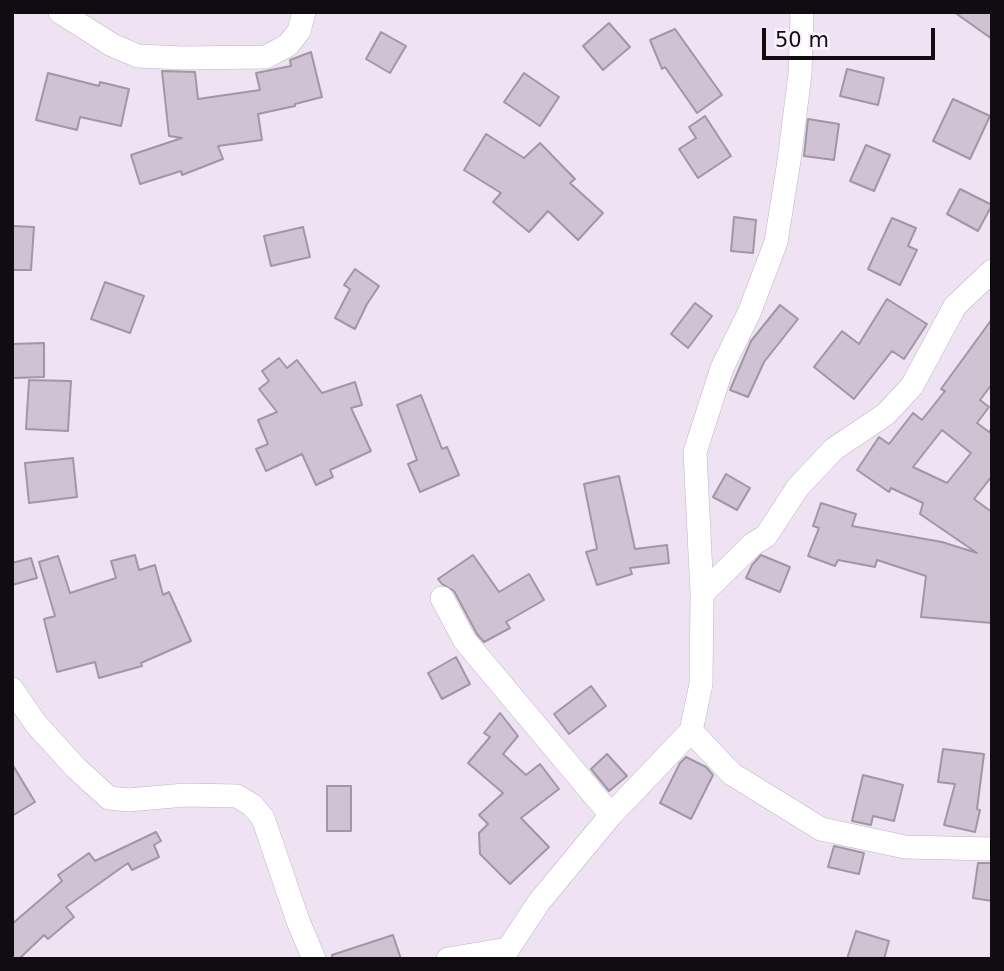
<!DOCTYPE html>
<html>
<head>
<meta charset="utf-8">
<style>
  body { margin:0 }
  #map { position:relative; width:1004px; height:971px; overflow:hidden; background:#efe3f3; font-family:"DejaVu Sans",sans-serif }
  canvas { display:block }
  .frame { position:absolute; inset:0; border:14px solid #100c11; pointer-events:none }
  .scale { position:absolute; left:762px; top:28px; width:173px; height:32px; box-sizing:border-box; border:4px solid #100c11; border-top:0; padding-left:9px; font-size:21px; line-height:24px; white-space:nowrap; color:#100c11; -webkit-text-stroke:5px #fbf1fe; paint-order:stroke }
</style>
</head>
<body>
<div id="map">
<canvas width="1004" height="971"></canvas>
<div class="frame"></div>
<div class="scale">50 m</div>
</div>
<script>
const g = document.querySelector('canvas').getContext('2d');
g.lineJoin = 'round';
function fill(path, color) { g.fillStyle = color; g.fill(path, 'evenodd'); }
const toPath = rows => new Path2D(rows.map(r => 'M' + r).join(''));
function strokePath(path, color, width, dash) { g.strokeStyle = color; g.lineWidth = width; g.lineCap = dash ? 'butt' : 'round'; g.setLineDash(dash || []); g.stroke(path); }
const building = toPath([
  [954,12,992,12,992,39,954,12],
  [609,23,630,47,603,70,583,46,609,23],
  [675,29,722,95,697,113,665,67,662,69,650,40,675,29],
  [381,32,406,46,390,73,366,59,381,32],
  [311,52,322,97,295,104,295,106,258,114,262,140,218,146,223,159,182,175,181,171,140,184,131,155,182,138,169,136,162,71,195,72,198,99,260,90,256,73,291,66,290,60,311,52],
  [847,69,884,78,878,105,840,96,847,69],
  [48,73,99,86,100,82,129,89,121,126,80,117,77,130,36,120,48,73],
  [524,73,559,97,540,126,504,102,524,73],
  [953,99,990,116,970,159,933,141,953,99],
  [705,116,731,156,698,178,679,149,696,138,689,127,705,116],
  [808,119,839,124,834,160,804,156,808,119],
  [486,134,524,158,540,143,575,179,570,183,603,213,578,240,548,211,529,232,493,202,501,193,464,170,486,134],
  [866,145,890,155,874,191,850,181,866,145],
  [960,189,992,205,978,231,947,214,960,189],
  [734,217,756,220,753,253,731,251,734,217],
  [892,218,916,228,908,246,917,250,900,285,868,269,892,218],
  [12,226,34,227,31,270,12,270,12,226],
  [303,227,310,257,271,266,264,236,303,227],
  [355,269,379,286,367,304,355,329,335,318,350,289,344,285,355,269],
  [105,282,144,296,130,333,91,319,105,282],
  [887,299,927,324,904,359,892,351,854,399,814,367,842,331,859,344,887,299],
  [695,303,712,316,688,348,671,334,695,303],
  [780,305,798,319,764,362,748,397,730,390,751,341,780,305],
  [992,319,992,384,980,400,989,407,977,423,989,432,992,428,992,476,974,499,992,512,992,623,921,617,926,576,877,560,875,567,838,560,835,566,808,556,819,528,813,526,821,503,856,514,852,526,942,542,977,553,920,514,923,503,891,488,889,492,857,470,879,437,889,444,913,413,922,420,945,391,941,389,992,319],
  [942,430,971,453,947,483,913,467,942,430],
  [44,343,44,377,12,378,12,344,44,343],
  [279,358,287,368,297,360,322,393,355,382,362,405,351,408,371,451,330,470,333,477,316,485,302,454,266,471,256,449,268,444,258,420,277,412,259,389,269,381,262,371,279,358],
  [29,380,71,381,68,431,26,429,29,380],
  [421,395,442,449,447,447,459,475,420,492,408,464,417,460,397,405,421,395],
  [73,458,77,497,29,503,25,463,73,458],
  [726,474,750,488,737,510,713,497,726,474],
  [619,476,635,549,667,545,669,563,630,568,632,574,597,585,586,552,597,549,584,484,619,476],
  [135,555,139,570,155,565,163,595,169,592,191,641,141,663,142,666,99,678,95,662,57,672,44,619,55,616,39,562,58,556,70,593,116,578,111,561,135,555],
  [473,555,499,592,529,574,544,600,506,622,510,628,484,642,477,634,454,591,442,584,438,579,473,555],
  [761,555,790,567,780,592,746,578,752,565,761,555],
  [31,558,37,578,12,585,12,563,31,558],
  [456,657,470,684,442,699,428,673,456,657],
  [591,686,606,706,569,734,554,714,591,686],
  [500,713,518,736,503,754,526,775,540,764,559,789,521,818,549,847,510,884,480,854,479,833,488,824,479,815,503,793,468,763,490,737,484,733,500,713],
  [943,749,984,754,977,809,980,810,975,832,944,825,955,784,938,782,943,749],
  [607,754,627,776,609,791,591,769,607,754],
  [686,757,706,767,713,775,691,819,660,803,680,763,686,757],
  [12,764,35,802,12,816,12,764],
  [863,775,903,785,894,821,873,816,871,825,852,821,863,775],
  [327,786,351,786,351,831,327,831,327,786],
  [156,832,161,841,154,845,159,857,132,870,128,863,66,907,74,917,48,939,44,935,19,959,12,959,12,924,62,881,58,875,89,853,95,861,156,832],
  [834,846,864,853,859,874,828,867,834,846],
  [978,863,992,863,992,901,973,898,978,863],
  [856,931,889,941,884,959,847,959,856,931],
  [393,935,401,959,332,959,332,955,393,935]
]);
const minor = toPath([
  [60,12,112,45,138,56,183,58,266,57,288,45,299,31,304,12],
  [802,12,800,74,789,161,776,242,749,313,722,368,695,452,702,594,701,684,691,731,732,774,821,829,905,847,992,849],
  [702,594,753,544,766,536,798,487,834,449,886,414,912,386,955,306,992,271],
  [442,598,465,641,611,815],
  [12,689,36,724,76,768,109,798,128,800,185,795,237,796,252,805,263,818,298,921,314,959],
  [448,959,508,949,539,902,611,815,691,731]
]);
fill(building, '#cfc3d3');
strokePath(building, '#a196a5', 2);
strokePath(minor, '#bfb4c3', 24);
strokePath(minor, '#fff', 23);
</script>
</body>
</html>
